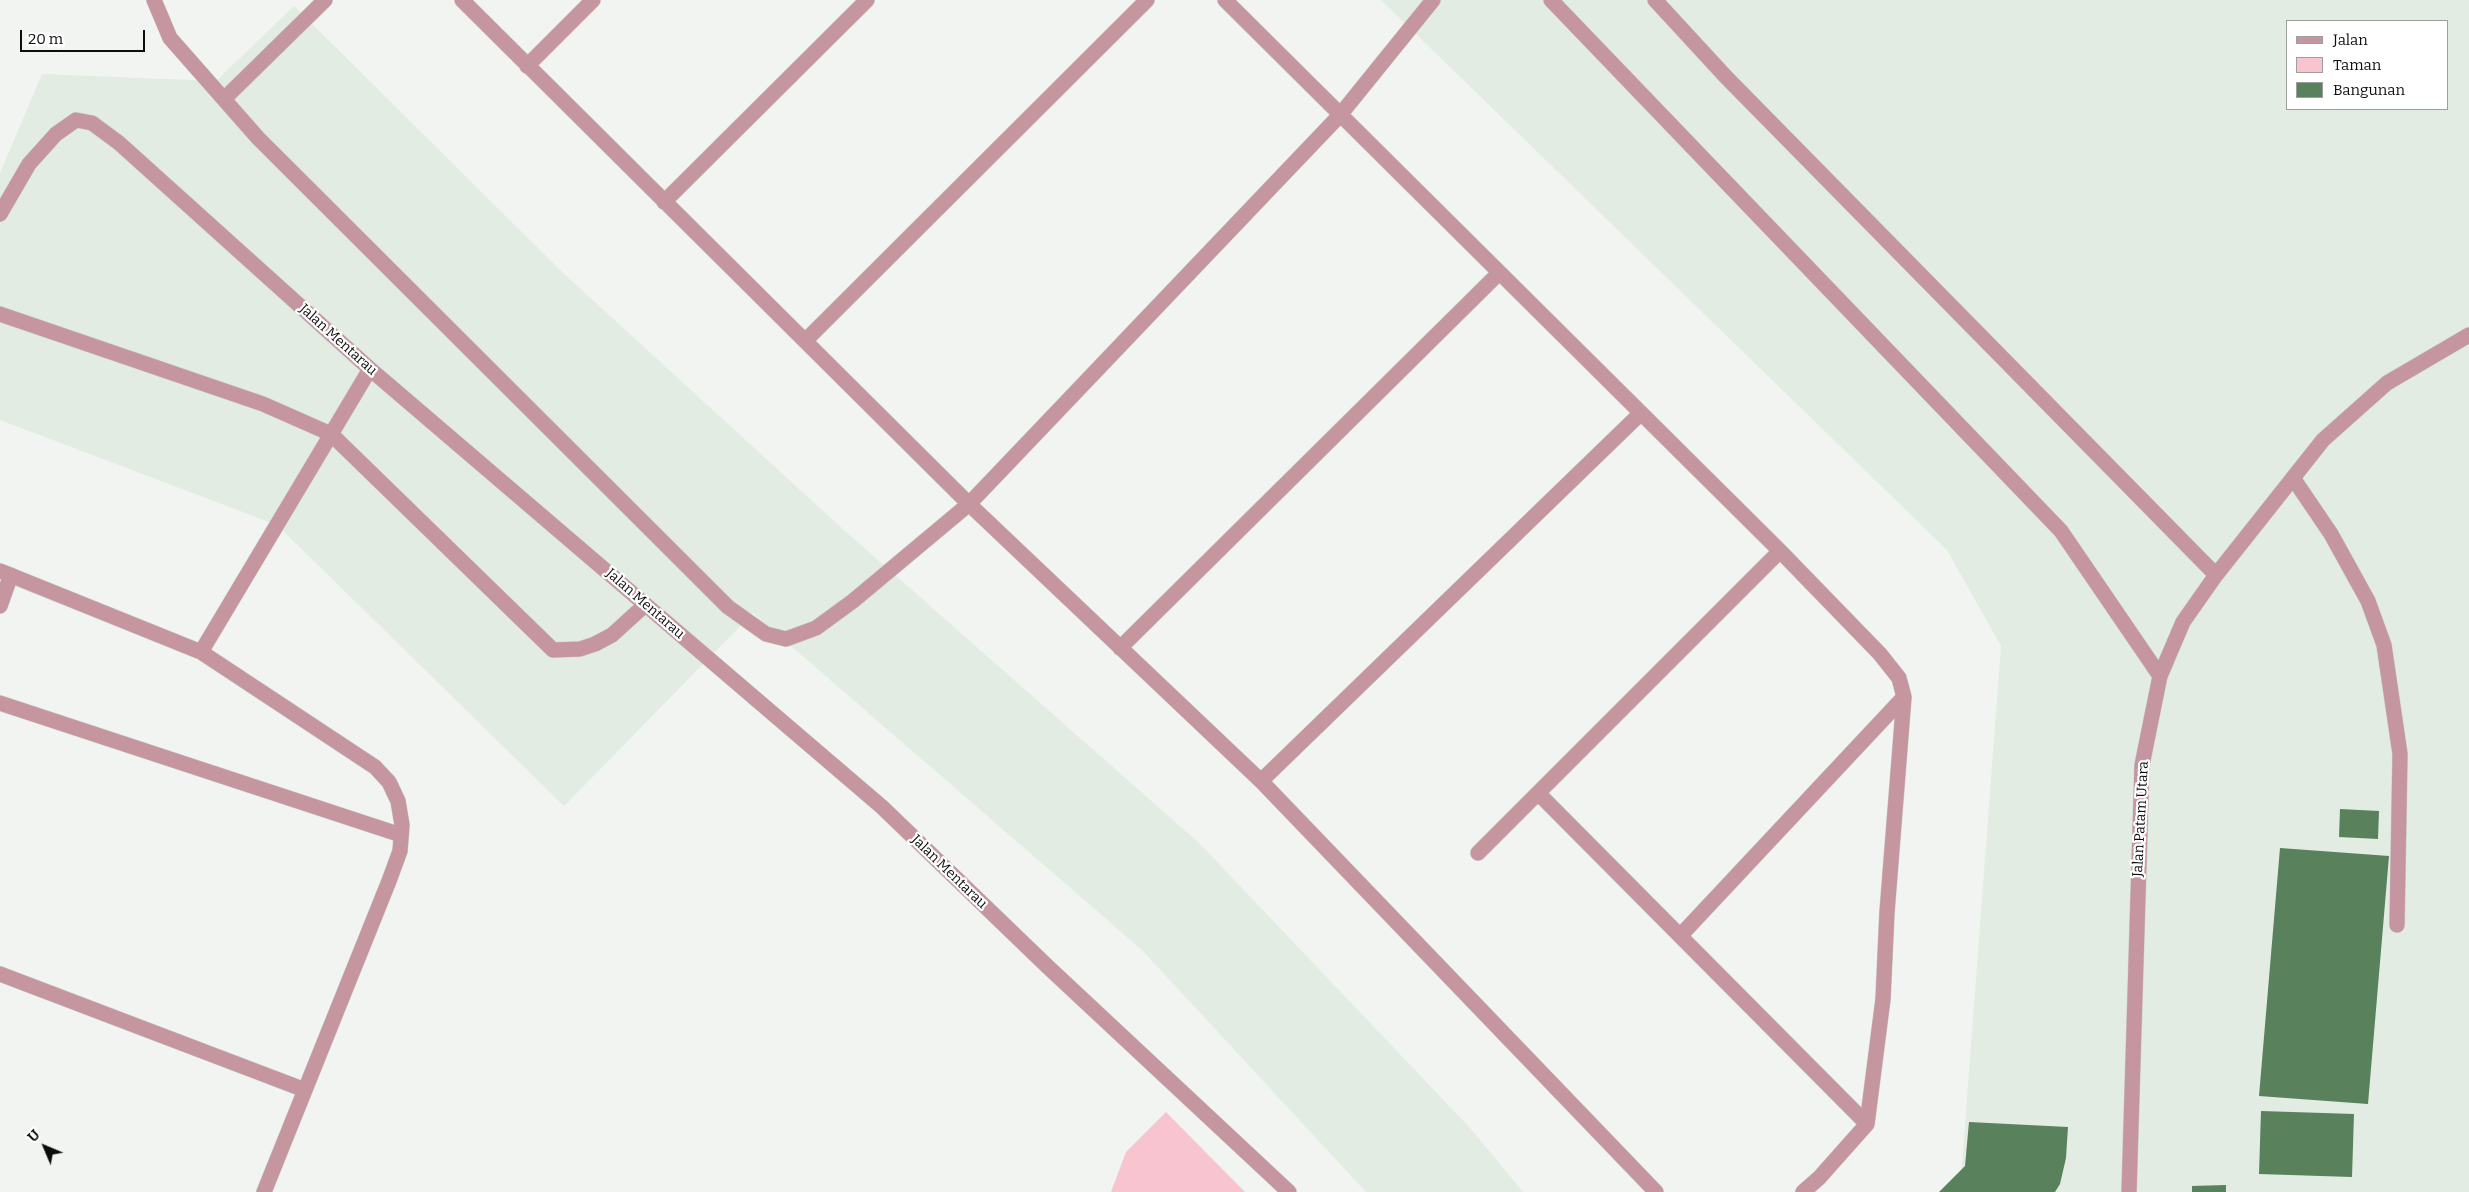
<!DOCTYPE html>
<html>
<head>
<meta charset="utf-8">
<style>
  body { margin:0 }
  #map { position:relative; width:2469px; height:1192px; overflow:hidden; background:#f1f4f1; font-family:Bitter,serif }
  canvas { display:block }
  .legend { position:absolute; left:2286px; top:20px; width:162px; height:90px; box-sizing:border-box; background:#fff; border:1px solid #9e9e9e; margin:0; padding:6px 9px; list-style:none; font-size:15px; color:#0c0d0c }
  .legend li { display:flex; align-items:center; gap:10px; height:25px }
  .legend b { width:25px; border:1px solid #9e9e9e }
  .north { position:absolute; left:20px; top:1122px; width:50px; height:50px; -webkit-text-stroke:4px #fff; paint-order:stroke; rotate:315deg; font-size:14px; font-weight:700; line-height:20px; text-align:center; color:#0c0d0c }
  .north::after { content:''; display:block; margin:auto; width:18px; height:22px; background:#0c0d0c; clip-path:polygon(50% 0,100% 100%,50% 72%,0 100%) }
  .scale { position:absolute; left:20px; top:30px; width:125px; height:22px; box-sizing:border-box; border:2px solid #0c0d0c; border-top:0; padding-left:6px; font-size:15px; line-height:18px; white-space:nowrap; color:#0c0d0c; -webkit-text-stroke:4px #fff; paint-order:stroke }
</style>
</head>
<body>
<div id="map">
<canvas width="2469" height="1192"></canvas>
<ul class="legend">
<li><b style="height:6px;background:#c595a0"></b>Jalan</li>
<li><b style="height:14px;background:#f7c4d0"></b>Taman</li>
<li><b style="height:14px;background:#59815b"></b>Bangunan</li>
</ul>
<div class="north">U</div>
<div class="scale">20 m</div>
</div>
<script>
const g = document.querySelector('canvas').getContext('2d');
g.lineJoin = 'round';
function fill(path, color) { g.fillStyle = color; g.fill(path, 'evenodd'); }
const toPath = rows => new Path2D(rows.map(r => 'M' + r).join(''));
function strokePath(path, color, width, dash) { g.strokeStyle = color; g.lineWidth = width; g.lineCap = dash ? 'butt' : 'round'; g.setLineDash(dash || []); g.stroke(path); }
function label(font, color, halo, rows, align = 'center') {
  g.font = font + ' Bitter,serif'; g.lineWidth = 4.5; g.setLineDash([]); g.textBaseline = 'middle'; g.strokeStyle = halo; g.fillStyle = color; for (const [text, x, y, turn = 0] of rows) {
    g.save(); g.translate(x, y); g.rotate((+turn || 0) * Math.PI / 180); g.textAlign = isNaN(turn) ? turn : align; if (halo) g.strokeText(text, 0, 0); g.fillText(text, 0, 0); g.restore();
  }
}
const built = toPath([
  [1381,0,2469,0,2469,1192,1947,1192,1961,1178,2001,646,1947,550],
  [2288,21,2448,21,2448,109,2288,109],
  [294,6,562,272,845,531,1199,843,1471,1129,1523,1192,1366,1192,1142,950,753,613,564,806,277,525,0,420,0,173,42,74,216,81]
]);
const green = toPath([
  [1166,1112,1245,1192,1111,1192,1126,1152]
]);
const building = toPath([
  [2340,809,2379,811,2378,839,2339,837],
  [2280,848,2389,856,2368,1104,2259,1096],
  [2261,1111,2354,1114,2352,1177,2259,1174],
  [1969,1122,2068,1127,2066,1158,2060,1184,2055,1192,1939,1192,1965,1166],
  [2226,1185,2226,1192,2192,1192,2192,1186]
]);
const lane = toPath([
  [2293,478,2331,534,2368,601,2384,645,2400,754,2397,925]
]);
const street = toPath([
  [154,0,170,38,258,138,728,607,766,634,786,639,816,628,853,601,969,504,1340,115,1433,0],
  [462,0,969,504,1261,781,1656,1192],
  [1225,0,1780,551,1880,654,1899,678,1904,697,1887,912,1883,999,1867,1124,1819,1178,1803,1192],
  [1551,0,2061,531,2160,676],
  [1655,0,1726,77,2216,575],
  [527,66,593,0],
  [224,99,325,0],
  [664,202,867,0],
  [0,214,29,164,56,134,76,120,92,123,119,143,370,369,882,807,1047,966,1289,1192],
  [0,314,263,404,331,434,553,650,580,649,595,644,612,635,645,605],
  [805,341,1147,0],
  [0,571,201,652,370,369],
  [0,606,11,575],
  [1120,648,1499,273],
  [201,652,375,767,389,782,398,801,402,825,400,851,389,881,264,1192],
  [0,703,401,835],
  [1261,781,1641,413],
  [1538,793,1867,1124],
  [1478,853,1780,551],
  [1680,936,1904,697],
  [0,974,305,1090],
  [2129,1192,2142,765,2160,676,2183,622,2216,575,2323,440,2387,383,2469,335]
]);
const streetNames = [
  ["Jalan Mentarau",338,340,42],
  ["Jalan Mentarau",645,604,41],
  ["Jalan Patam Utara",2141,819,-87],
  ["Jalan Mentarau",949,872,44]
];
fill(built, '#e2ece2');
fill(green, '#f7c4d0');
fill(building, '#59815b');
strokePath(lane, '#cccfcc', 16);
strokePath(street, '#cccfcc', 16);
strokePath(lane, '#c595a0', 15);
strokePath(street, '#c595a0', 15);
label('14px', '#0c0d0c', '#fff', streetNames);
</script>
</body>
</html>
